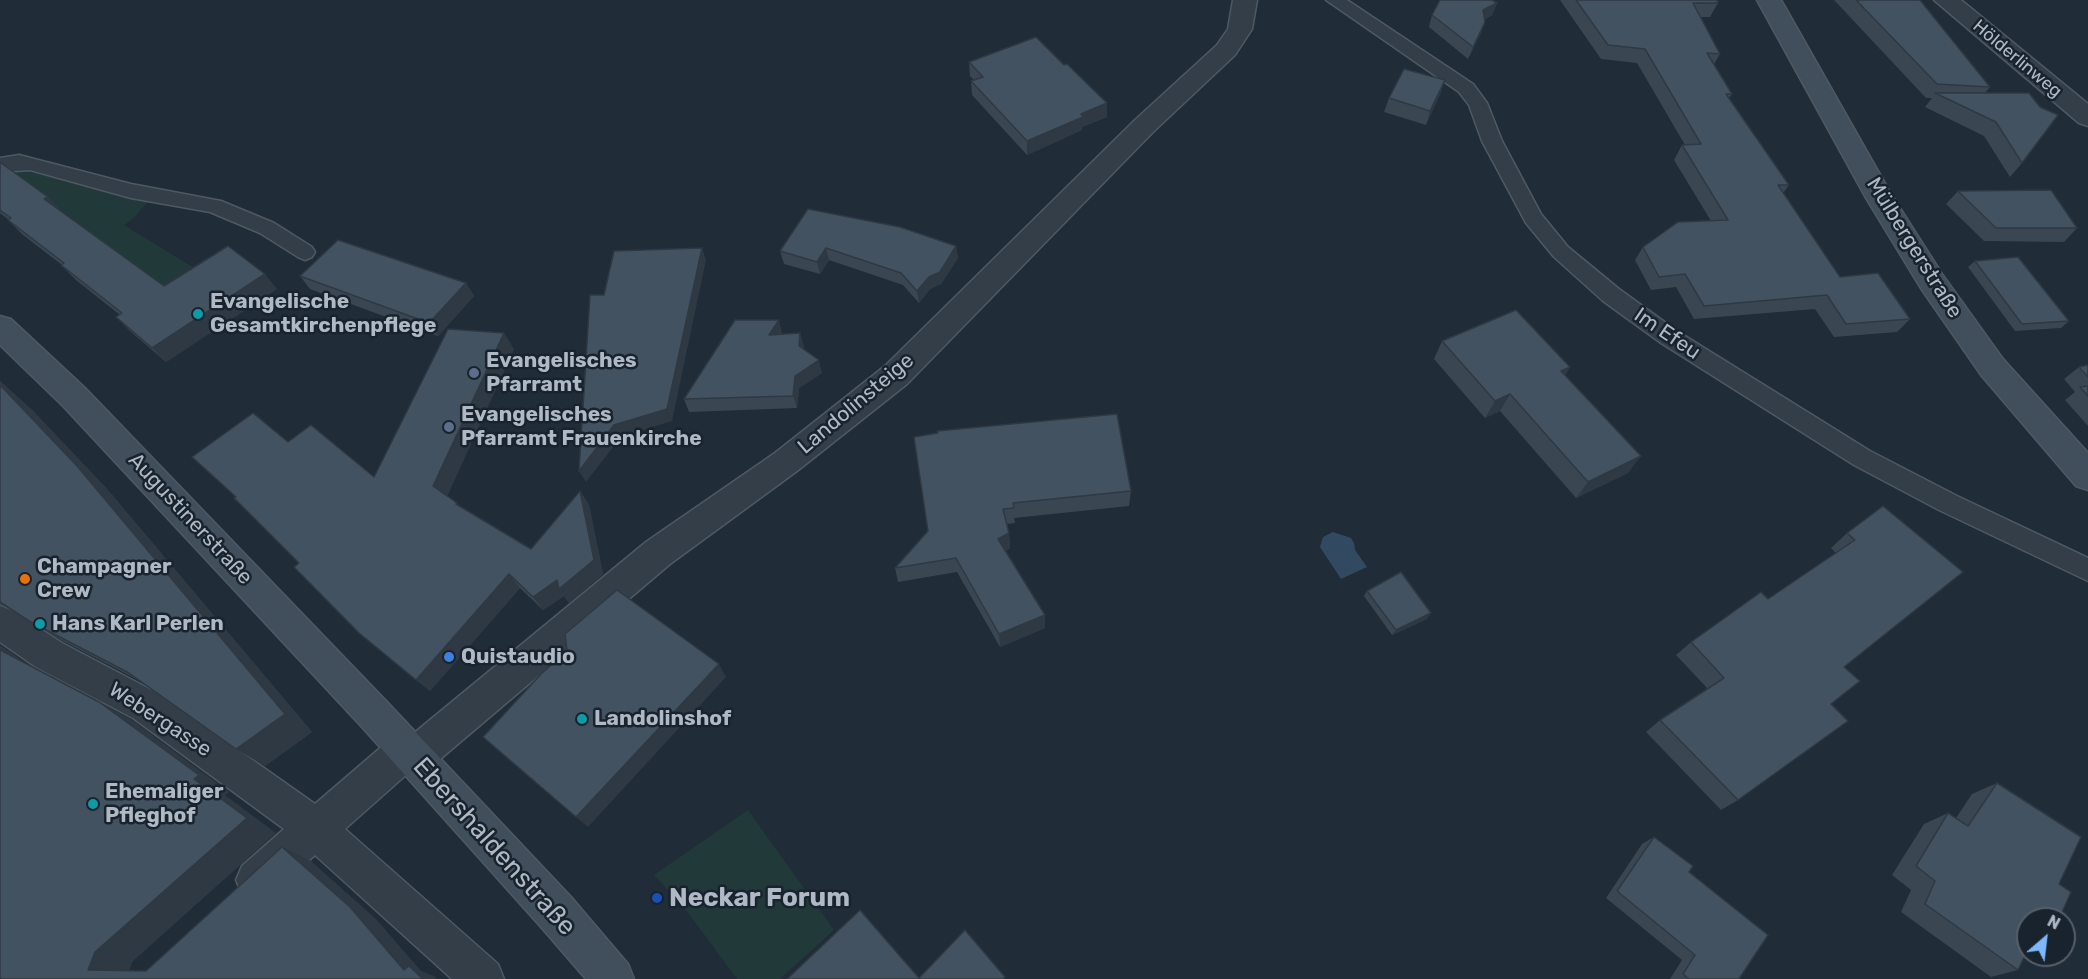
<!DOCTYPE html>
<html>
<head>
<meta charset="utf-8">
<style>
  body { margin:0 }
  #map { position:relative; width:2088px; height:979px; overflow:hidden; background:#202c38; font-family:Rubik,sans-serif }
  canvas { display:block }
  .north { position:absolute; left:2016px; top:907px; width:60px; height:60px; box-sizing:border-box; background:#19232d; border:2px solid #555f6a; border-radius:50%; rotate:28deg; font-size:16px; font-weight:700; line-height:24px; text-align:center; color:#aeb9c5 }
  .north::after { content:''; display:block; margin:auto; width:21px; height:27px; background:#7db9fa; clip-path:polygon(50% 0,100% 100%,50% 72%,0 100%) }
</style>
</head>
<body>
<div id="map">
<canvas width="2088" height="979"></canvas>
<div class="north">N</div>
</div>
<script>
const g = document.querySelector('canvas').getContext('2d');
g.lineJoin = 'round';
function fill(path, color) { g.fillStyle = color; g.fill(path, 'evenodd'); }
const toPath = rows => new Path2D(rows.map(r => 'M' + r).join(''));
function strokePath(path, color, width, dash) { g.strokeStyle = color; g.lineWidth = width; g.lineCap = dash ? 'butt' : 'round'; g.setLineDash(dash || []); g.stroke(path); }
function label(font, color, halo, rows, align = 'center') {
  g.font = font + ' Rubik,sans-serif'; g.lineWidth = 5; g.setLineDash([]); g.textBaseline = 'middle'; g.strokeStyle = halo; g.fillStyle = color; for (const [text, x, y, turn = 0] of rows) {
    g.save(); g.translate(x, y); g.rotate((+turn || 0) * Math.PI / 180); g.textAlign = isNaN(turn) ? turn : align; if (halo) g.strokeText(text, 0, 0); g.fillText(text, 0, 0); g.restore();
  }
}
const green = toPath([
  [17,169,149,200,134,218,124,225,212,279,177,301,6,171],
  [748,810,834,930,780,979,737,979,686,910,654,875]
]);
const water = toPath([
  [1333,532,1351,538,1354,543,1355,550,1367,567,1341,579,1320,547,1323,537]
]);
const lane = toPath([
  [1326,0,1347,0,1473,84,1487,103,1502,141,1541,214,1568,247,1619,289,1677,331,1870,451,1957,496,2088,558,2088,581,1939,510,1854,465,1661,343,1603,301,1554,257,1526,223,1482,141,1469,105,1459,92,1326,0],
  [19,155,131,184,221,201,274,223,312,247,315,252,312,257,305,260,298,257,260,233,210,212,131,198,30,170,0,172,0,158,19,155]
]);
const street = toPath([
  [1233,0,1257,0,1252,29,1235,55,1153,132,907,384,797,471,670,564,426,771,413,776,407,774,345,829,498,964,504,979,452,979,315,855,270,894,256,900,242,894,236,880,242,866,284,829,133,718,36,667,0,642,0,606,13,611,62,643,159,694,315,804,393,737,406,732,413,734,646,542,775,453,885,366,1135,120,1217,45,1228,29,1233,0],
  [1934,0,1961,0,2088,104,2088,126,2079,123,1934,0]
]);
const secondary = toPath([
  [1757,0,1781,0,1891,194,1942,274,2003,359,2088,453,2088,490,2076,486,1981,375,1922,290,1866,198,1757,0],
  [0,316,11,319,85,388,388,703,571,897,628,964,634,979,586,979,541,927,362,727,63,406,0,345,0,316]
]);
const wall = toPath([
  [1560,0,1717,0,1718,3,1710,17,1701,17,1720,54,1714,64,1732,94,1729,98,1789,185,1783,193,1840,277,1910,319,1897,332,1834,337,1815,309,1694,319,1676,287,1651,290,1635,260,1643,247,1711,221,1674,160,1682,145,1685,145,1637,63,1601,59],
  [1834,0,1920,0,1990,87,1985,93,2022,163,2010,177,1984,136,1925,107,1932,98,1926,98],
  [1497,3,1492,15,1485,19,1485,22,1481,33,1468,59,1429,27,1432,15],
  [969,62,1064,65,1107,103,1107,117,1082,127,1082,130,1027,155,972,95,971,81,974,80,970,76],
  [1445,80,1440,94,1426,125,1384,112,1389,98],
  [0,162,48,197,62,212,164,286,277,289,166,362,130,331,116,317,120,315,76,280,61,265,62,265,23,235,8,220,9,220,0,213],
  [1958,191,2077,228,2064,242,1984,241,1946,204],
  [808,209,956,246,958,258,941,284,930,289,919,303,903,285,829,260,820,274,784,264,780,251],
  [1975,261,2069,321,2061,328,2015,331,1968,267],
  [300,276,466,283,474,296,438,336,310,289],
  [782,333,782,334,804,346,804,349,822,373,799,388,797,408,689,412,684,399],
  [1442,341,1570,367,1565,375,1628,473,1576,498,1500,411,1485,418,1434,359],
  [514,349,447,496,461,507,531,549,580,491,589,505,603,574,569,603,564,596,543,610,520,588,430,691,359,633,299,563,288,442,374,477],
  [2088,365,2088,426,2065,400,2075,392,2064,379,2079,367],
  [0,381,33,411,107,489,312,732,265,766,142,682,63,641,8,607,0,605],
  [914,437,1131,491,1129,506,1014,518,1015,523,1007,524,1009,533,1010,548,1005,551,1045,615,1045,628,1000,647,957,572,898,582,895,568,928,531],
  [1883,506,1844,667,1831,704,1738,800,1721,810,1646,732,1660,720,1708,689,1676,655,1691,642,1768,599,1836,553,1831,548,1847,533],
  [1367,591,1427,619,1392,635,1364,596],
  [1997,783,2059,884,2059,919,2028,919,2018,970,1991,977,1901,912,1911,890,1892,875,1924,824,1948,813,1956,818,1972,794],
  [1654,837,1689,872,1739,979,1670,979,1682,960,1606,898,1642,844]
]);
const shadedWall = toPath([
  [1497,3,1492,15,1479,21,1483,10],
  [1485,22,1481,33,1468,59,1473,47],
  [1445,80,1440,94,1426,125,1430,111],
  [1107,103,1107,117,1082,127,1082,130,1027,155,1027,141,1081,114],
  [48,197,62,212,44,199],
  [956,246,958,258,941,284,930,289,919,303,917,291,929,277],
  [702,248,706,260,672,421,621,437,586,482,579,471],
  [826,248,829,260,820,274,817,262],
  [265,274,277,289,166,362,152,348],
  [466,283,474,296,438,336,429,323],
  [779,320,782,333,773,347,769,335],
  [504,333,514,349,445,501,433,486],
  [800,333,804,346,802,358,799,346],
  [819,360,822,373,799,388,797,408,793,396,795,376],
  [1570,367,1560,384,1561,371],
  [0,381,33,411,107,489,312,732,265,766,236,749,0,385],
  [1510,394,1500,411,1485,418,1495,401],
  [1641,456,1628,473,1576,498,1588,482],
  [580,491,589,505,603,574,569,603,564,596,543,610,533,597,557,580],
  [1009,533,1010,548,999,554,998,539],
  [509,574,520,588,430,691,416,680],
  [1431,613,1427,619,1392,635,1396,630],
  [1045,615,1045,628,1000,647,999,634],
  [0,645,35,669,0,650],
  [719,664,726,677,588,827,576,817],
  [99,702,132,720,229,792,225,795,276,833,132,962,127,979,88,970,95,952,194,779],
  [282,847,311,861,376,919,421,971,434,976,437,979,423,979,404,970]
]);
const building = toPath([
  [1440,0,1492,0,1497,3,1483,10,1485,22,1473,47,1432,15,1440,0],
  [1576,0,1717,0,1718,3,1693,3,1720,54,1707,53,1732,94,1726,94,1789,185,1778,185,1840,277,1878,273,1910,319,1846,324,1827,295,1704,306,1685,274,1659,277,1643,247,1678,222,1728,220,1682,145,1701,144,1645,49,1608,45,1576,0],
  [1856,0,1920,0,1990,87,1937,84,1856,0],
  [1036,37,1064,65,1067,64,1107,103,1081,114,1083,117,1027,141,971,81,983,77,969,62,1036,37],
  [1404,69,1445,80,1430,111,1389,98,1404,69],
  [1935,93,2029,93,2040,107,2058,115,2022,163,1996,122,1935,93],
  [0,162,48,197,44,199,164,286,228,246,265,274,152,348,116,317,122,313,61,265,64,263,8,220,11,218,0,210,0,162],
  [2051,190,2077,228,1996,228,1958,191,2051,190],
  [808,209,900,227,956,246,940,272,929,277,917,291,901,273,826,248,817,262,780,251,808,209],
  [338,240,466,283,429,323,300,276,338,240],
  [702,248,667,409,614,425,579,471,590,295,604,295,614,251,702,248],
  [2018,257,2069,321,2022,324,1975,261,2018,257],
  [1516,310,1570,367,1561,371,1641,456,1588,482,1510,394,1495,401,1442,341,1516,310],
  [735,320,779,320,769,335,800,333,799,346,819,360,795,376,793,396,684,399,735,320],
  [448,329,504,333,433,486,457,503,456,504,531,549,580,491,594,560,559,589,557,580,533,597,509,574,416,680,359,633,294,567,299,563,234,498,236,497,192,457,253,413,288,442,311,425,374,477,448,329],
  [2088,365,2088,377,2079,367,2088,365],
  [0,385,77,466,285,714,236,749,129,673,29,621,0,602,0,385],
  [2088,386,2088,396,2080,387,2088,386],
  [1117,414,1131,491,1013,503,1014,508,1003,509,1009,533,998,539,1045,615,999,634,956,558,895,568,928,531,914,437,938,433,937,431,1117,414],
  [1883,506,1963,572,1844,667,1860,681,1831,704,1848,721,1738,800,1660,720,1724,678,1691,642,1761,592,1768,599,1855,540,1847,533,1883,506],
  [1401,572,1431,613,1396,630,1367,591,1401,572],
  [617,590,719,664,576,817,483,737,541,674,567,651,565,634,617,590],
  [0,650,99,702,199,775,194,779,247,818,95,952,88,970,146,971,282,847,350,907,404,970,409,966,423,979,0,979,0,650],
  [1997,783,2081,837,2059,884,2071,892,2059,919,2049,919,2044,915,2042,919,2028,919,2028,949,2018,970,1925,904,1935,881,1916,866,1948,813,1968,826,1997,783],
  [1654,837,1693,866,1689,872,1768,935,1739,979,1689,979,1683,974,1695,955,1617,891,1654,837],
  [860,910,919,978,965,930,1005,977,1003,979,787,979,860,910]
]);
const markers = [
  [198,314,6,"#0f9aa8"],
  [474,373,6,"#5c6f8a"],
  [449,427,6,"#5c6f8a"],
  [25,579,6,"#e8710a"],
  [40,624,6,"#0f9aa8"],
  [449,657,6,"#3f7fe0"],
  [582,719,6,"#0f9aa8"],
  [93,804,6,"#0f9aa8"],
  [657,898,6,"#1a4fb4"]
];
const farStreetnames = [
  ["Hölderlinweg",2017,59,40]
];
const streetNames = [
  ["Mülbergerstraße",1914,248,58],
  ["Im Efeu",1667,334,34],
  ["Landolinsteige",856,404,-40],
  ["Augustinerstraße",190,519,47],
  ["Webergasse",160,720,33]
];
const poiNames = [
  ["Evangelische",210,302],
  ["Gesamtkirchenpflege",210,326],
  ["Evangelisches",486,361],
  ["Pfarramt",486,385],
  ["Evangelisches",461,415],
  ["Pfarramt Frauenkirche",461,439],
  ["Champagner",37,567],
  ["Crew",37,591],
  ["Hans Karl Perlen",52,624],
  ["Quistaudio",461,657],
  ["Landolinshof",594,719],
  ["Ehemaliger",105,792],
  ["Pfleghof",105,816]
];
const nearStreetnames = [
  ["Ebershaldenstraße",494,847,48]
];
const nearPoinames = [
  ["Neckar Forum",669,898]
];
fill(green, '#223939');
fill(water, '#324a61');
strokePath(lane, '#4e5963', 3);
strokePath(street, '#4e5963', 3);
strokePath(secondary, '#4e5963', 3);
fill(lane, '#333e49');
fill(street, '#333e49');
fill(secondary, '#414e5c');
fill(wall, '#3a4753');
fill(shadedWall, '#2f3943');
fill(building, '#435260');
strokePath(building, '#2f3943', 1.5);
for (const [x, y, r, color] of markers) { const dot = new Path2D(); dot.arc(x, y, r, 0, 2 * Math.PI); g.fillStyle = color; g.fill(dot); strokePath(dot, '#19232d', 2); }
label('18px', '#aeb9c5', '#19232d', farStreetnames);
label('21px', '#aeb9c5', '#19232d', streetNames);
label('bold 21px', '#aeb9c5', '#19232d', poiNames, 'left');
label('26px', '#aeb9c5', '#19232d', nearStreetnames);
label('bold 26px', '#aeb9c5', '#19232d', nearPoinames, 'left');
</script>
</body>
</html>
